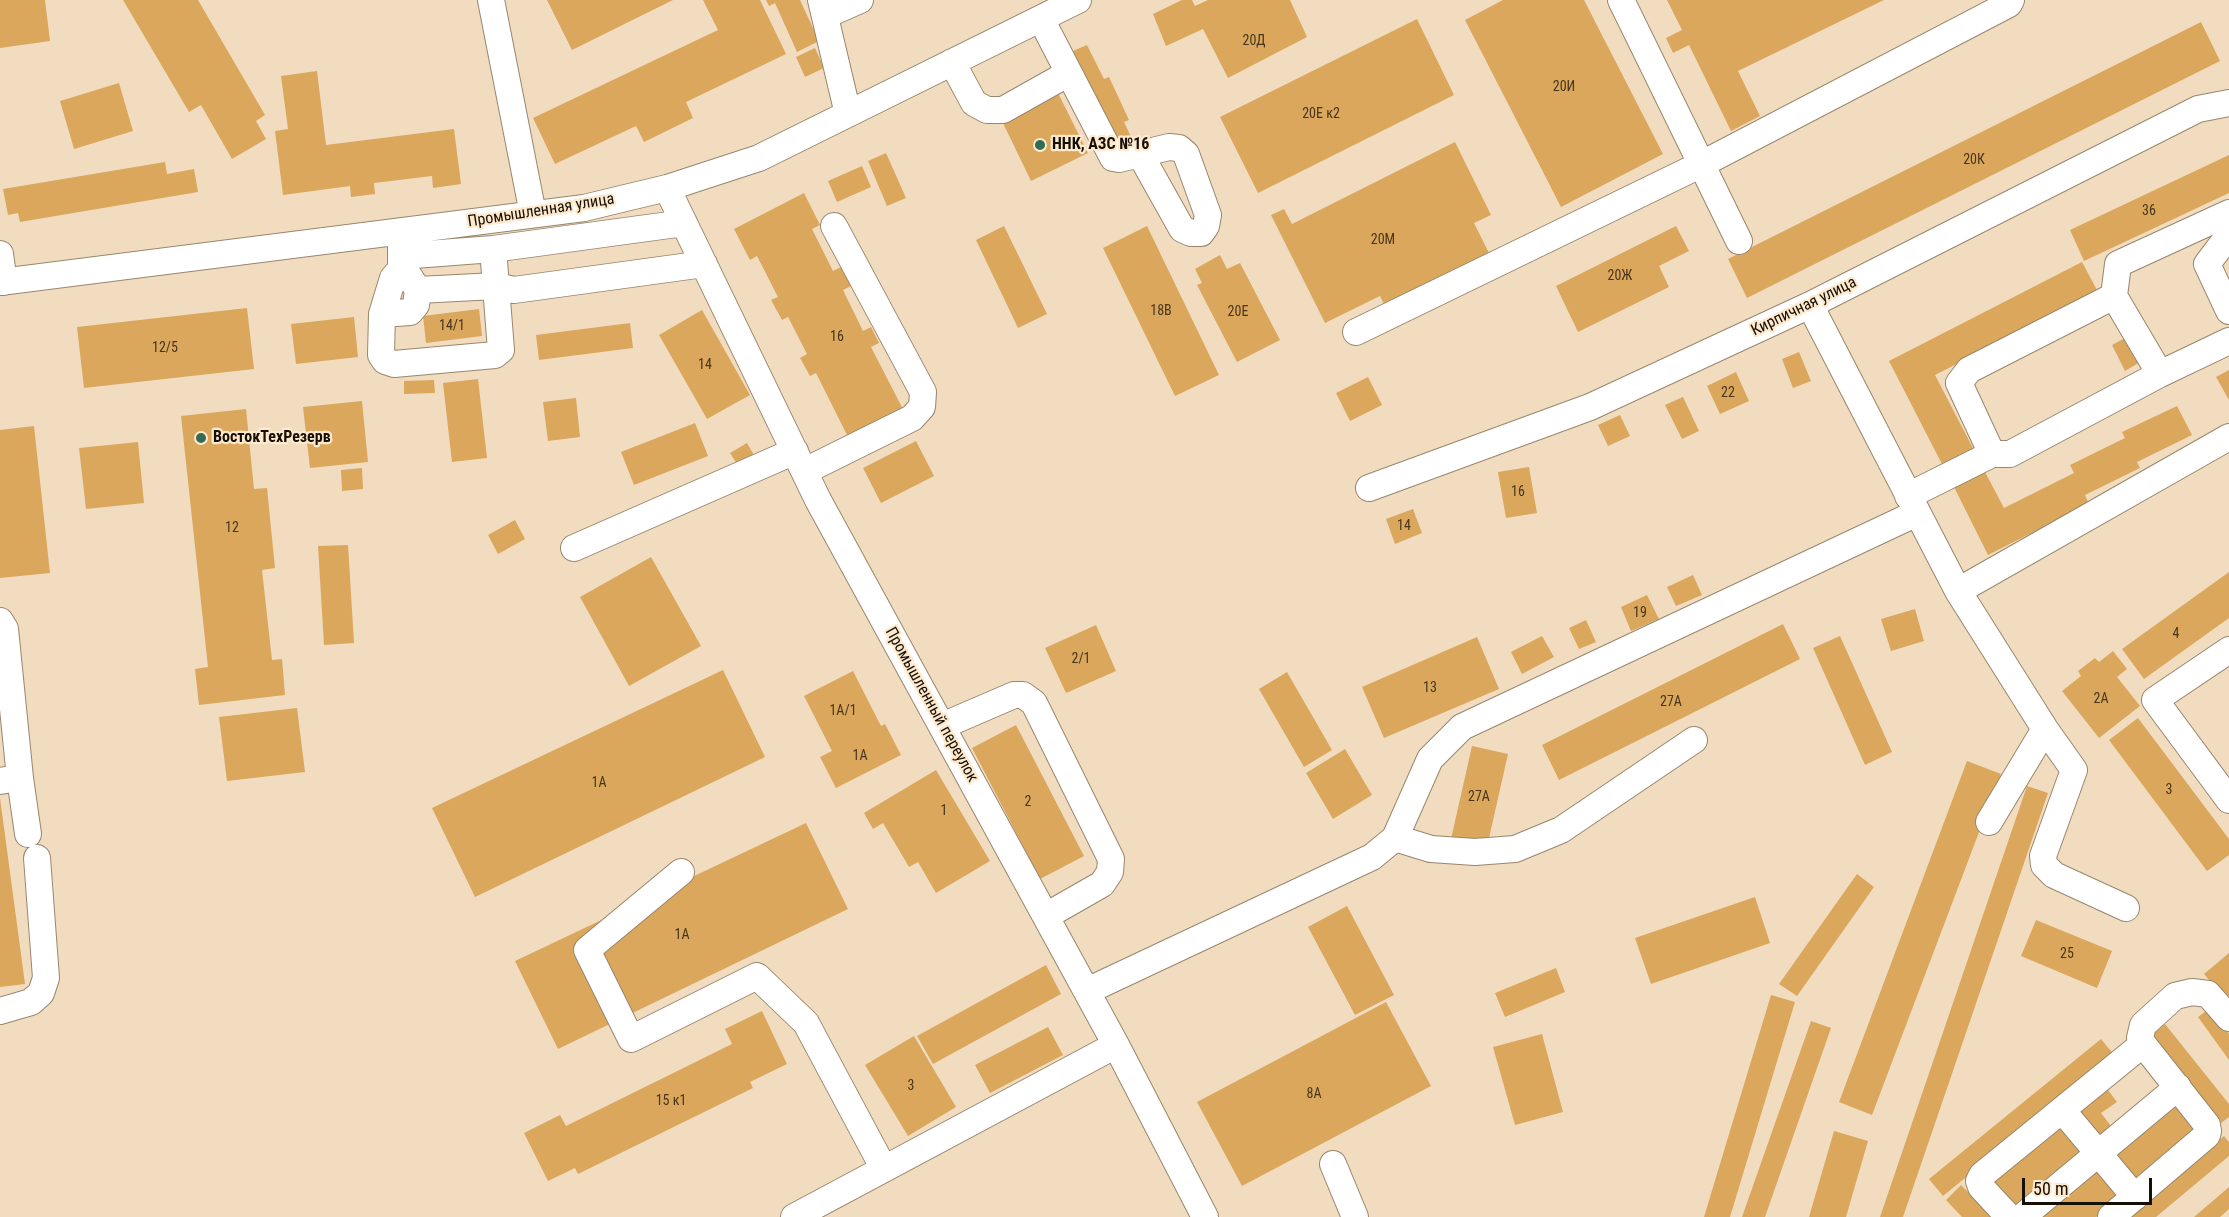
<!DOCTYPE html>
<html>
<head>
<meta charset="utf-8">
<style>
  body { margin:0 }
  #map { position:relative; width:2229px; height:1217px; overflow:hidden; background:#f1dcc0; font-family:"Roboto Condensed",sans-serif }
  canvas { display:block }
  .scale { position:absolute; left:2022px; top:1178px; width:130px; height:27px; box-sizing:border-box; border:3px solid #160f06; border-top:0; padding-left:8px; font-size:18px; line-height:21px; white-space:nowrap; color:#160f06; -webkit-text-stroke:4px #fee9cc; paint-order:stroke }
</style>
</head>
<body>
<div id="map">
<canvas width="2229" height="1217"></canvas>
<div class="scale">50 m</div>
</div>
<script>
const g = document.querySelector('canvas').getContext('2d');
g.lineJoin = 'round';
function fill(path, color) { g.fillStyle = color; g.fill(path, 'evenodd'); }
const toPath = rows => new Path2D(rows.map(r => 'M' + r).join(''));
function strokePath(path, color, width, dash) { g.strokeStyle = color; g.lineWidth = width; g.lineCap = dash ? 'butt' : 'round'; g.setLineDash(dash || []); g.stroke(path); }
function label(font, color, halo, rows, align = 'center') {
  g.font = font + ' "Roboto Condensed",sans-serif'; g.lineWidth = 4.5; g.setLineDash([]); g.textBaseline = 'middle'; g.strokeStyle = halo; g.fillStyle = color; for (const [text, x, y, turn = 0] of rows) {
    g.save(); g.translate(x, y); g.rotate((+turn || 0) * Math.PI / 180); g.textAlign = isNaN(turn) ? turn : align; if (halo) g.strokeText(text, 0, 0); g.fillText(text, 0, 0); g.restore();
  }
}
const building = toPath([
  [0,0,45,0,50,41,0,48],
  [123,0,198,0,265,115,256,121,266,139,232,159,201,105,189,112],
  [547,0,673,0,572,50],
  [703,0,760,0,786,54,686,102,693,118,644,142,636,126,555,164,533,118,718,30],
  [766,0,800,0,819,41,797,52,775,3,769,6],
  [1182,0,1192,0,1195,6,1208,0,1290,0,1307,37,1228,78,1203,29,1166,46,1153,14],
  [1503,0,1584,0,1663,154,1561,207,1465,20],
  [1667,0,1884,0,1738,71,1760,116,1731,131,1689,45,1673,53,1666,38,1682,30],
  [1417,19,1454,95,1258,193,1220,117],
  [2201,22,2220,61,1747,298,1728,259],
  [1087,45,1104,79,1109,77,1129,120,1124,122,1134,143,1120,150,1073,51],
  [815,48,824,68,805,77,796,57],
  [317,71,326,145,454,129,461,184,433,188,432,176,374,183,375,194,351,197,350,186,283,195,275,131,288,129,281,76],
  [119,83,133,131,74,149,60,101],
  [1058,93,1088,153,1031,181,1002,121],
  [1455,142,1491,215,1474,223,1490,255,1386,308,1380,296,1325,323,1271,215,1284,209,1292,224],
  [886,153,906,198,887,206,868,161],
  [2229,155,2229,193,2084,261,2070,230],
  [165,162,167,174,194,169,198,192,20,222,18,213,8,215,3,189],
  [862,166,871,187,837,202,828,181],
  [804,193,820,225,812,229,833,271,841,267,851,286,843,290,863,331,871,327,879,343,871,347,907,417,852,445,816,373,810,376,800,358,807,354,788,317,782,320,771,300,778,297,757,256,750,260,734,229],
  [1004,226,1047,314,1018,328,976,240],
  [1147,226,1219,375,1175,396,1103,248],
  [1676,226,1689,251,1659,266,1669,287,1578,332,1556,286],
  [1220,255,1227,269,1240,263,1280,340,1237,362,1197,285,1202,283,1195,269],
  [2082,262,2098,292,1935,375,1976,454,1945,470,1889,361],
  [247,308,254,369,84,388,77,327],
  [479,309,482,336,426,343,423,316],
  [702,310,750,395,707,419,659,335],
  [354,317,358,357,296,364,291,324],
  [630,323,633,348,539,360,536,335],
  [2127,337,2140,362,2125,371,2112,345],
  [1799,352,1811,381,1793,388,1782,359],
  [2229,370,2229,400,2216,377],
  [1736,372,1749,401,1720,414,1707,386],
  [1368,377,1382,405,1350,421,1336,393],
  [478,379,487,458,452,462,443,383],
  [434,380,435,393,404,394,404,381],
  [1683,397,1699,431,1682,439,1665,405],
  [576,398,580,437,548,441,543,402],
  [362,401,368,462,310,468,303,407],
  [2177,406,2192,435,2137,462,2140,468,2085,495,2089,504,1988,555,1954,487,1985,472,2004,508,2074,473,2070,465,2125,438,2122,432],
  [246,409,254,489,267,488,275,568,262,570,272,660,282,659,285,695,199,705,195,669,208,667,181,416],
  [1620,415,1630,436,1608,446,1598,425],
  [695,423,708,456,634,485,621,452],
  [34,426,50,573,0,578,0,430],
  [916,441,934,476,881,503,863,468],
  [138,442,144,503,86,509,79,448],
  [747,443,755,457,739,467,730,453],
  [1529,467,1537,513,1506,518,1498,472],
  [362,468,363,489,342,491,341,470],
  [1413,509,1422,533,1395,544,1386,519],
  [515,520,525,539,498,554,488,535],
  [348,545,354,643,324,645,318,546],
  [651,557,701,646,629,686,580,597],
  [2229,572,2229,618,2144,679,2122,649],
  [1693,575,1702,595,1676,606,1667,587],
  [1647,595,1659,619,1631,631,1621,607],
  [1915,609,1924,641,1891,651,1881,619],
  [1586,620,1596,642,1579,649,1569,628],
  [1783,624,1800,659,1559,780,1542,745],
  [1096,625,1116,671,1066,693,1045,648],
  [1542,636,1554,657,1522,674,1511,652],
  [1840,636,1892,752,1865,765,1813,648],
  [1477,637,1499,689,1384,738,1362,687],
  [2113,651,2127,669,2117,677,2140,706,2099,738,2062,691,2081,676,2078,671,2095,658,2099,662],
  [723,670,765,757,475,897,432,808],
  [853,671,881,726,885,724,901,755,836,788,820,757,832,751,804,696],
  [1287,672,1332,750,1304,767,1259,689],
  [297,708,305,772,227,781,219,717],
  [2138,718,2229,839,2229,855,2207,871,2109,740],
  [1016,725,1084,856,1040,879,972,748],
  [1472,746,1508,754,1487,847,1451,839],
  [1345,749,1372,795,1333,819,1306,773],
  [1967,761,2001,774,1872,1115,1839,1102],
  [936,770,990,861,936,893,918,862,909,867,883,823,873,829,864,813],
  [2027,786,2048,793,1903,1217,1880,1217],
  [0,798,25,984,0,987],
  [806,823,848,909,558,1049,515,961],
  [1857,874,1874,887,1797,996,1779,984],
  [1755,897,1770,943,1651,984,1635,938],
  [1347,906,1394,995,1355,1015,1308,927],
  [2036,920,2112,951,2097,988,2021,956],
  [2229,953,2229,1004,2204,974],
  [1046,965,1061,994,933,1064,917,1036],
  [1556,968,1565,992,1505,1017,1495,993],
  [1771,995,1795,1002,1730,1217,1704,1217],
  [1386,1002,1431,1086,1242,1186,1197,1102],
  [2210,1008,2229,1034,2229,1060,2198,1017],
  [762,1011,787,1064,750,1082,753,1088,578,1174,575,1168,548,1181,524,1133,560,1115,566,1126,732,1044,725,1029],
  [1811,1021,1831,1028,1765,1217,1742,1217],
  [2165,1024,2229,1104,2229,1117,2221,1123,2151,1036],
  [1048,1027,1063,1055,990,1093,975,1065],
  [1542,1034,1563,1112,1515,1125,1493,1047],
  [914,1036,956,1107,908,1136,865,1065],
  [2101,1039,2115,1056,1943,1196,1929,1179],
  [2108,1090,2117,1102,2101,1113,2111,1126,2096,1138,2078,1114],
  [2174,1103,2197,1131,2134,1184,2111,1156],
  [2061,1121,2086,1152,2017,1210,1991,1179],
  [1834,1131,1868,1141,1846,1217,1809,1217],
  [2224,1136,2229,1142,2229,1156,2156,1217,2127,1217],
  [2097,1168,2121,1196,2096,1217,2039,1217],
  [1961,1185,1993,1217,1962,1217,1946,1200],
  [2229,1187,2229,1209,2220,1217,2194,1217]
]);
const minor = toPath([
  [491,0,533,214],
  [821,0,848,114],
  [1621,0,1739,241],
  [826,15,860,0],
  [1041,19,1113,158,1119,159,1140,154,1169,147,1179,148,1186,154,1208,215,1206,226,1201,233,1191,233,1182,229,1140,154],
  [952,62,974,103,987,110,1003,110,1069,73],
  [667,188,818,500,1116,1045,1205,1217],
  [401,231,401,269,393,278,382,314,381,355,385,361,394,364,495,355,501,350,493,249],
  [2229,235,2207,264,2229,311],
  [0,254,4,282],
  [401,256,493,249,684,223],
  [0,282,584,208,667,188,759,158,1078,0],
  [418,290,496,286,514,290,704,264],
  [2114,296,1969,370,1959,383,1992,454,2010,454,2160,374,2114,296,2118,264,2229,213],
  [1810,305,1958,591,2045,729,2074,770,2043,856,2044,865,2054,875,2126,908],
  [382,314,410,312,416,305,418,290,409,276],
  [1356,332,1702,164,2009,4,2011,0],
  [2160,374,2229,341],
  [805,471,912,418,922,407,923,392,834,226],
  [1369,488,1590,407,1810,305,2198,109,2229,103],
  [1908,496,1992,454],
  [574,548,795,451],
  [1958,591,2229,437],
  [0,621,5,629,20,778,0,781],
  [2229,650,2155,700,2229,800],
  [942,726,1014,695,1023,695,1034,703,1111,859,1110,872,1102,884,1046,916],
  [20,778,28,834],
  [1989,822,2045,729],
  [1395,838,1431,849,1475,852,1515,849,1561,830,1694,740],
  [681,872,587,950,631,1039,757,976,806,1023,884,1169],
  [1087,991,1372,857,1395,838,1430,759,1462,727,1917,513],
  [0,1011,31,1002,41,993,46,978,37,858],
  [2062,1110,2135,1197],
  [1333,1164,1355,1217],
  [794,1217,1116,1045],
  [2009,1217,1981,1187,1979,1181,1982,1175,2143,1044],
  [2022,1217,2178,1087],
  [2111,1217,2207,1135,2208,1131,2207,1125,2143,1044,2140,1038,2143,1025,2175,996,2192,992,2208,994,2229,1018]
]);
const markers = [
  [1040,145,6,"#326c55"],
  [201,438,6,"#326c55"]
];
const numberNames = [
  ["20Д",1254,41],
  ["20И",1564,87],
  ["20Е к2",1321,114],
  ["20К",1974,160],
  ["36",2149,211],
  ["20М",1383,240],
  ["20Ж",1620,276],
  ["18В",1161,311],
  ["20Е",1238,312],
  ["14/1",452,326],
  ["16",837,337],
  ["12/5",165,348],
  ["14",705,365],
  ["22",1728,393],
  ["16",1518,492],
  ["14",1404,526],
  ["12",232,528],
  ["19",1640,613],
  ["4",2176,634],
  ["2/1",1081,659],
  ["13",1430,688],
  ["2А",2101,699],
  ["27А",1671,702],
  ["1А/1",843,711],
  ["1А",860,756],
  ["1А",599,783],
  ["3",2169,790],
  ["27А",1479,797],
  ["2",1028,802],
  ["1",944,811],
  ["1А",682,935],
  ["25",2067,954],
  ["3",911,1086],
  ["8А",1314,1094],
  ["15 к1",671,1101]
];
const poiNames = [
  ["ННК, АЗС №16",1052,145],
  ["ВостокТехРезерв",213,438]
];
const streetNames = [
  ["Промышленная улица",541,211,-9],
  ["Кирпичная улица",1804,307,-26],
  ["Промышленный переулок",931,705,61]
];
fill(building, '#daa75c');
strokePath(minor, '#99866c', 28);
strokePath(minor, '#fff', 26);
for (const [x, y, r, color] of markers) { const dot = new Path2D(); dot.arc(x, y, r, 0, 2 * Math.PI); g.fillStyle = color; g.fill(dot); strokePath(dot, '#fee9cc', 2); }
label('14px', '#47351c', null, numberNames);
label('bold 16px', '#160f06', '#fee9cc', poiNames, 'left');
label('16px', '#160f06', '#fee9cc', streetNames);
</script>
</body>
</html>
